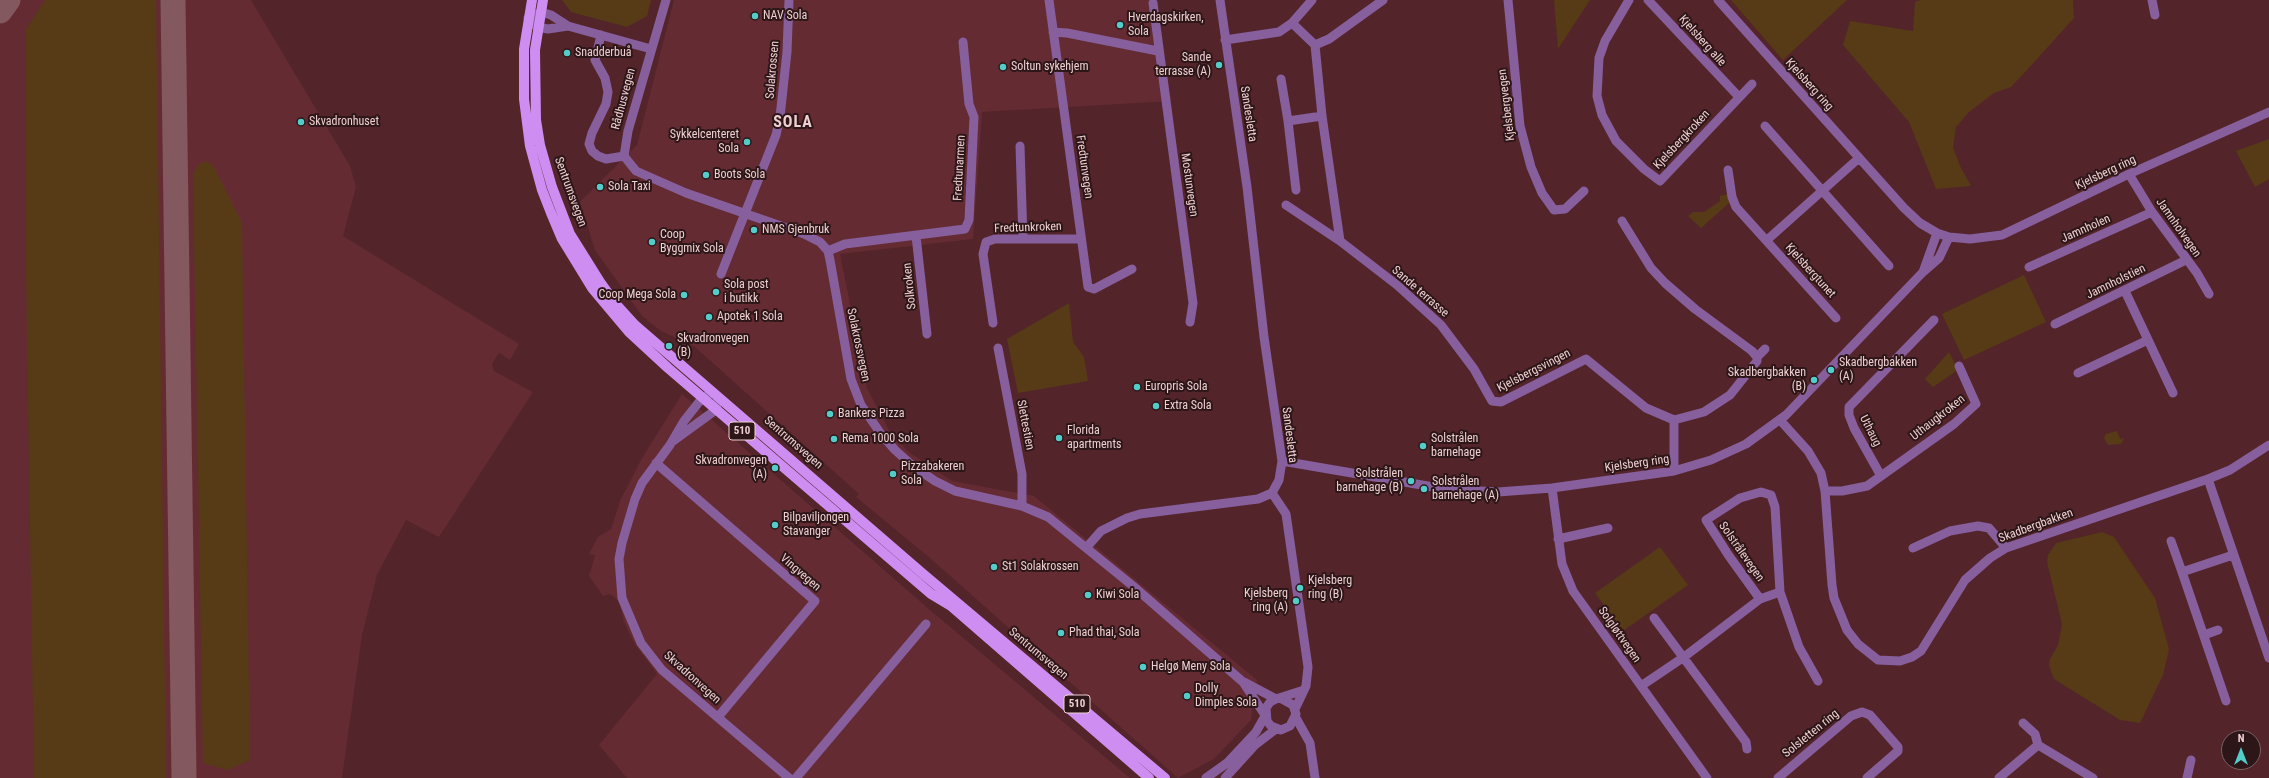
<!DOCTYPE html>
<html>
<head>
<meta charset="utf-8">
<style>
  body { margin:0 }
  #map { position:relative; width:2269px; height:778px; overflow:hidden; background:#54242b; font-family:"Roboto Condensed",sans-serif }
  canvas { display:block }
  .north { position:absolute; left:2221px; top:730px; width:40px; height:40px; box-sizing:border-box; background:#2c1618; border:1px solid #7a6062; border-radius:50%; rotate:0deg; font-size:11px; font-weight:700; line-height:16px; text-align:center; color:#efcfd1 }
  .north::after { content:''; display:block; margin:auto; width:14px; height:18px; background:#53cdca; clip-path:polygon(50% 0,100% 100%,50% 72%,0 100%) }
</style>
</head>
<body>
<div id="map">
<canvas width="2269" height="778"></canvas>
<div class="north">N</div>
</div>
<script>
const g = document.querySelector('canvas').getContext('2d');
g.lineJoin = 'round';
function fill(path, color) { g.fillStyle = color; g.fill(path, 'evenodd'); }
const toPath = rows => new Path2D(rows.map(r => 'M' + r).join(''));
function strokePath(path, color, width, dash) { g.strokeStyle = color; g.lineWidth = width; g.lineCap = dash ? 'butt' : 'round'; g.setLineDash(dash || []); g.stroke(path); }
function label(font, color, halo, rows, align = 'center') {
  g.font = font + ' "Roboto Condensed",sans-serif'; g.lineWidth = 4; g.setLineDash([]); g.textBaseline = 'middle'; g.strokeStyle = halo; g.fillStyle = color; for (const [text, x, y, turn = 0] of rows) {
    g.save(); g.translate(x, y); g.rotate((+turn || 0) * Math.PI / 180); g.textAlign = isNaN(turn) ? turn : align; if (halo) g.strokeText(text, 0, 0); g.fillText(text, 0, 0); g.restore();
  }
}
const built = toPath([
  [0,0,251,0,350,166,356,187,343,236,519,344,510,360,499,353,492,364,494,371,533,392,439,537,406,520,377,575,362,635,342,778,0,778],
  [674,0,1155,0,1171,101,982,112,973,239,840,254,867,388,891,434,909,452,952,481,1034,496,1257,680,1251,720,1214,759,1178,778,930,558,856,497,859,494,695,347,661,331,642,316,595,250,580,202,637,145],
  [682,394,930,610,1130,778,627,778,599,745,657,674,634,643,624,622,619,601,610,594,603,596,589,576,595,555,589,554,598,537,611,529,620,501,642,458]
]);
const green = toPath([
  [45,0,156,0,166,778,34,778,26,272,26,29],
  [562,0,651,0,647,16,627,27,571,12],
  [1554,0,1590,0,1558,49],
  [1731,0,1847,0,1783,60],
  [1921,0,2073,0,2074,18,2027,70,2011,87,1994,93,1969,112,1956,127,1953,147,1960,166,1971,186,1936,189,1909,122,1843,45,1850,21,1913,31,1915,2],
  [2269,139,2269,179,2255,187,2236,151],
  [206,161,213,165,242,223,250,760,228,770,203,763,193,175,198,165],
  [1728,194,1729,203,1701,228,1688,216,1693,212,1704,212,1720,201,1720,196],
  [2024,275,2046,322,1964,360,1942,314],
  [1069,303,1073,342,1084,357,1088,381,1018,393,1007,339],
  [1949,352,1958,370,1933,387,1925,379],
  [2117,431,2120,439,2124,438,2121,444,2108,445,2104,438,2106,434],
  [2102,532,2114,537,2155,598,2169,649,2163,675,2140,723,2120,720,2054,679,2049,666,2050,659,2058,645,2062,624,2047,562,2048,555,2056,543],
  [1660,547,1688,585,1623,631,1595,593]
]);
const taxiway = toPath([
  [173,0,184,778],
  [0,11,8,0]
]);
const minor = toPath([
  [1049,0,1088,287,1094,289,1132,269],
  [1508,0,1520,126,1531,167,1542,193,1554,210,1565,209,1584,191],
  [1629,0,1605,41,1599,58,1597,96,1602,115,1616,141,1644,169,1660,181,1752,84],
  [1648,0,1739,97],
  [1718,0,1904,208,1920,223,1937,233,1949,237,1970,239,2002,235,2129,174,2269,112],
  [2152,0,2155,15],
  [1153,3,1193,303,1190,322],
  [1292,23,1315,45,1322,116,1340,241,1397,285,1441,325,1474,369,1492,401,1501,402,1586,359,1646,408,1674,420,1704,412,1730,395,1757,361,1757,357,1752,351,1695,309,1665,283,1651,268,1622,221],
  [568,26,548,29,537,27,528,18,541,12,551,15,568,26,651,49],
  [1053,32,1067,33,1158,51],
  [601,35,595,60,605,78,608,92,606,104,592,133,589,144,592,151,598,156,606,159,624,156],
  [1225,40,1279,32,1292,23,1312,0],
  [1315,45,1329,39,1383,0],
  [1281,79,1288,121,1296,190],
  [1288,121,1322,116],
  [1765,126,1889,266],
  [1020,146,1023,239],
  [624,156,636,171,686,193,804,234,820,242,828,251,830,260,851,379,861,405,881,434,895,450,913,466,935,481,955,491,1022,506,1048,517,1133,586,1243,682,1265,715],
  [624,156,628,131,666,0],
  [1728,170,1732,197,1736,207,1836,318],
  [2129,174,2152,212,2197,273,2209,294],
  [1286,205,1340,241],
  [916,236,927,334],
  [1767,240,1859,158],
  [828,251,845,244,965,229,969,220,974,117,969,104,963,42],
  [2029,267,2152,212],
  [1923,272,1937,233],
  [721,274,776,135,780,117,787,52,789,0],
  [2125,291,2173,393],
  [993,323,983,254,986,242,995,239,1081,239],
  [2055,324,2186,260],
  [998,348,1022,474,1022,506],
  [1757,357,1765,349],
  [2078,373,2148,340],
  [708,396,703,397,684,421,670,445,642,483,635,499,622,543,619,559,622,598,641,643,662,670,789,778],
  [1674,420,1674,471],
  [1780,420,1808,451,1821,473,1825,491,1832,585,1834,598,1847,630,1858,644,1878,660,1900,661,1912,657,1921,651,1965,580,1990,558,2006,548,2208,479,2230,470,2269,445],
  [673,441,717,409,716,402],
  [1282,461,1445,489,1498,492,1552,488,1674,471,1711,460,1746,444,1786,415,1923,272,1939,258,1949,237],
  [656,463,815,601,718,717],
  [1881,476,1854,428,1849,415,1849,407,1934,320],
  [2208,479,2269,658],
  [1552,488,1562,564,1573,591,1707,778],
  [1825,491,1842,491,1867,486,1954,424,1976,404,1959,366],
  [1272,493,1286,514,1308,667,1306,686,1295,709],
  [1558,539,1608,528],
  [2171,541,2182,572,2233,555],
  [1086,548,1101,531,1127,518,1140,514,1258,499,1272,493,1279,480,1282,461,1264,337,1247,187,1220,0],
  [1913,548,1950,531,1978,526,1989,528,2006,548],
  [2182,572,2226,701],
  [1760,599,1729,556,1706,520,1740,498,1761,492,1771,495,1775,507,1780,592,1799,647,1818,681],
  [1654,618,1746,742,1747,749],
  [2204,635,2218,630],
  [1244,682,1276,699],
  [1641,686,1684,657,1760,599,1780,592],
  [1282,699,1293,705,1296,714,1290,726,1281,730,1271,726,1267,721,1266,708,1270,702,1276,699,1304,690],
  [1296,718,1310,743,1315,778],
  [2023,723,2035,734,2038,745,2093,778],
  [796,778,926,624],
  [1206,778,1227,763,1256,732,1265,716],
  [1225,778,1255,745,1276,729],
  [1778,778,1851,716,1862,712,1870,715,1898,747,1898,751,1867,778],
  [1999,778,2038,745],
  [2187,778,2191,760]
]);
const major = toPath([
  [532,0,524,49,524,99,530,146,542,190,551,213,562,239,592,288,629,332,668,368,931,594,951,606,1149,778],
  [543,0,535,50,536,120,540,145,552,187,570,234,600,282,615,303,635,325,922,573,1165,778]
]);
const markers = [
  [755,16,4,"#53cdca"],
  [1120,25,4,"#53cdca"],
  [567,53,4,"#53cdca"],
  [1219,65,4,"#53cdca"],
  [1003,67,4,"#53cdca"],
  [301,122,4,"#53cdca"],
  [747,142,4,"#53cdca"],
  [706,175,4,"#53cdca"],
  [600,187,4,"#53cdca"],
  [754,230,4,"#53cdca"],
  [652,242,4,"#53cdca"],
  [716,292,4,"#53cdca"],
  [684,295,4,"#53cdca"],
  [709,317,4,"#53cdca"],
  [669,346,4,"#53cdca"],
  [1831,370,4,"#53cdca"],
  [1814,380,4,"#53cdca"],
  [1137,387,4,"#53cdca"],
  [1156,406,4,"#53cdca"],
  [830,414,4,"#53cdca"],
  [1059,438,4,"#53cdca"],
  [834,439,4,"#53cdca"],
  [1423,446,4,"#53cdca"],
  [775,468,4,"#53cdca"],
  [893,474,4,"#53cdca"],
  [1411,481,4,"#53cdca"],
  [1424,489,4,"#53cdca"],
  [775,525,4,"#53cdca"],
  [994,567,4,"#53cdca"],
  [1300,588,4,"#53cdca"],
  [1088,595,4,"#53cdca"],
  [1296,601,4,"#53cdca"],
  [1061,633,4,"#53cdca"],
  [1143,667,4,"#53cdca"],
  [1187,696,4,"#53cdca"]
];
const shields = [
  [742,431,26],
  [1077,704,26]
];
const shieldNames = [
  ["510",742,431],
  ["510",1077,704]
];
const poiNames = [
  ["NAV Sola",763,16],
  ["Hverdagskirken,",1128,18],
  ["Sola",1128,32],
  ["Snadderbuå",575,53],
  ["Sande",1211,58,"right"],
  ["terrasse (A)",1211,72,"right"],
  ["Soltun sykehjem",1011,67],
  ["Skvadronhuset",309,122],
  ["Sykkelcenteret",739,135,"right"],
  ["Sola",739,149,"right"],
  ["Boots Sola",714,175],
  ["Sola Taxi",608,187],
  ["NMS Gjenbruk",762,230],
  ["Coop",660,235],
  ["Byggmix Sola",660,249],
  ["Sola post",724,285],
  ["i butikk",724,299],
  ["Coop Mega Sola",676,295,"right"],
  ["Apotek 1 Sola",717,317],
  ["Skvadronvegen",677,339],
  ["(B)",677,353],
  ["Skadbergbakken",1839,363],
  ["(A)",1839,377],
  ["Skadbergbakken",1806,373,"right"],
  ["(B)",1806,387,"right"],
  ["Europris Sola",1145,387],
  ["Extra Sola",1164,406],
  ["Bankers Pizza",838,414],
  ["Florida",1067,431],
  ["apartments",1067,445],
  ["Rema 1000 Sola",842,439],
  ["Solstrålen",1431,439],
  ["barnehage",1431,453],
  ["Skvadronvegen",767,461,"right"],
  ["(A)",767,475,"right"],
  ["Pizzabakeren",901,467],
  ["Sola",901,481],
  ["Solstrålen",1403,474,"right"],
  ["barnehage (B)",1403,488,"right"],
  ["Solstrålen",1432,482],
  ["barnehage (A)",1432,496],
  ["Bilpaviljongen",783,518],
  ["Stavanger",783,532],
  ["St1 Solakrossen",1002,567],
  ["Kjelsberg",1308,581],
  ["ring (B)",1308,595],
  ["Kjelsberg",1288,594,"right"],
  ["ring (A)",1288,608,"right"],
  ["Kiwi Sola",1096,595],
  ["Phad thai, Sola",1069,633],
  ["Helgø Meny Sola",1151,667],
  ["Dolly",1195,689],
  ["Dimples Sola",1195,703]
];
const streetNames = [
  ["Kjelsberg alle",1702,41,48],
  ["Solakrossen",773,70,-85],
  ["Kjelsberg ring",1809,85,48],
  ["Rådhusvegen",624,99,-75],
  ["Kjelsbergvegen",1507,105,-97],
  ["Sandesletta",1248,114,81],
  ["Kjelsbergkroken",1682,140,-47],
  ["Fredtunvegen",1084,167,82],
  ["Fredtunarmen",960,168,-87],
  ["Kjelsberg ring",2106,173,-25],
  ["Mostunvegen",1189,185,82],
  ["Sentrumsvegen",570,192,70],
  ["Fredtunkroken",1028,228,-2],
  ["Jamnholvegen",2178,228,55],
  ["Jamnholen",2086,229,-24],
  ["Kjelsbergtunet",1810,271,48],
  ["Jamnholstien",2116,282,-26],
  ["Solkroken",910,286,-96],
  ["Sande terrasse",1420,292,41],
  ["Solakrossvegen",858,345,78],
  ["Kjelsbergsvingen",1534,371,-27],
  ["Uthaugkroken",1938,418,-38],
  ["Slettestien",1025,425,79],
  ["Uthaug",1870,431,63],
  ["Sandesletta",1289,435,83],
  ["Sentrumsvegen",793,443,41],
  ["Kjelsberg ring",1637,464,-8],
  ["Skadbergbakken",2036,526,-20],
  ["Solstrålevegen",1741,552,55],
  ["Vingvegen",800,573,41],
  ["Solgløttvegen",1619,635,55],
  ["Sentrumsvegen",1038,654,40],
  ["Skvadronvegen",692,678,42],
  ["Solsletten ring",1811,734,-39]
];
const districtNames = [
  ["SOLA",793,123]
];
fill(built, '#642b33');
fill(green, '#563b16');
strokePath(taxiway, '#83585e', 25);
strokePath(minor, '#865f9c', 9);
strokePath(major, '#cd8df1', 10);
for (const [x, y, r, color] of markers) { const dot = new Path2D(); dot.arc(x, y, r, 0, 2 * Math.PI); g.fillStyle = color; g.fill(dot); strokePath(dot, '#2c1618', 1.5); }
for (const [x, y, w] of shields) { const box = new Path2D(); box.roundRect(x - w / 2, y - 9, w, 18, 3); g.fillStyle = '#2c1618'; g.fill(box); strokePath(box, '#efcfd1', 1); }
label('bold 11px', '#efcfd1', null, shieldNames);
label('12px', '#efcfd1', '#2c1618', poiNames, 'left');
label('12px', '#efcfd1', '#2c1618', streetNames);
g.letterSpacing = '1px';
label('bold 16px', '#efcfd1', '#2c1618', districtNames);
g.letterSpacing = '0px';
</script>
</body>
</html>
